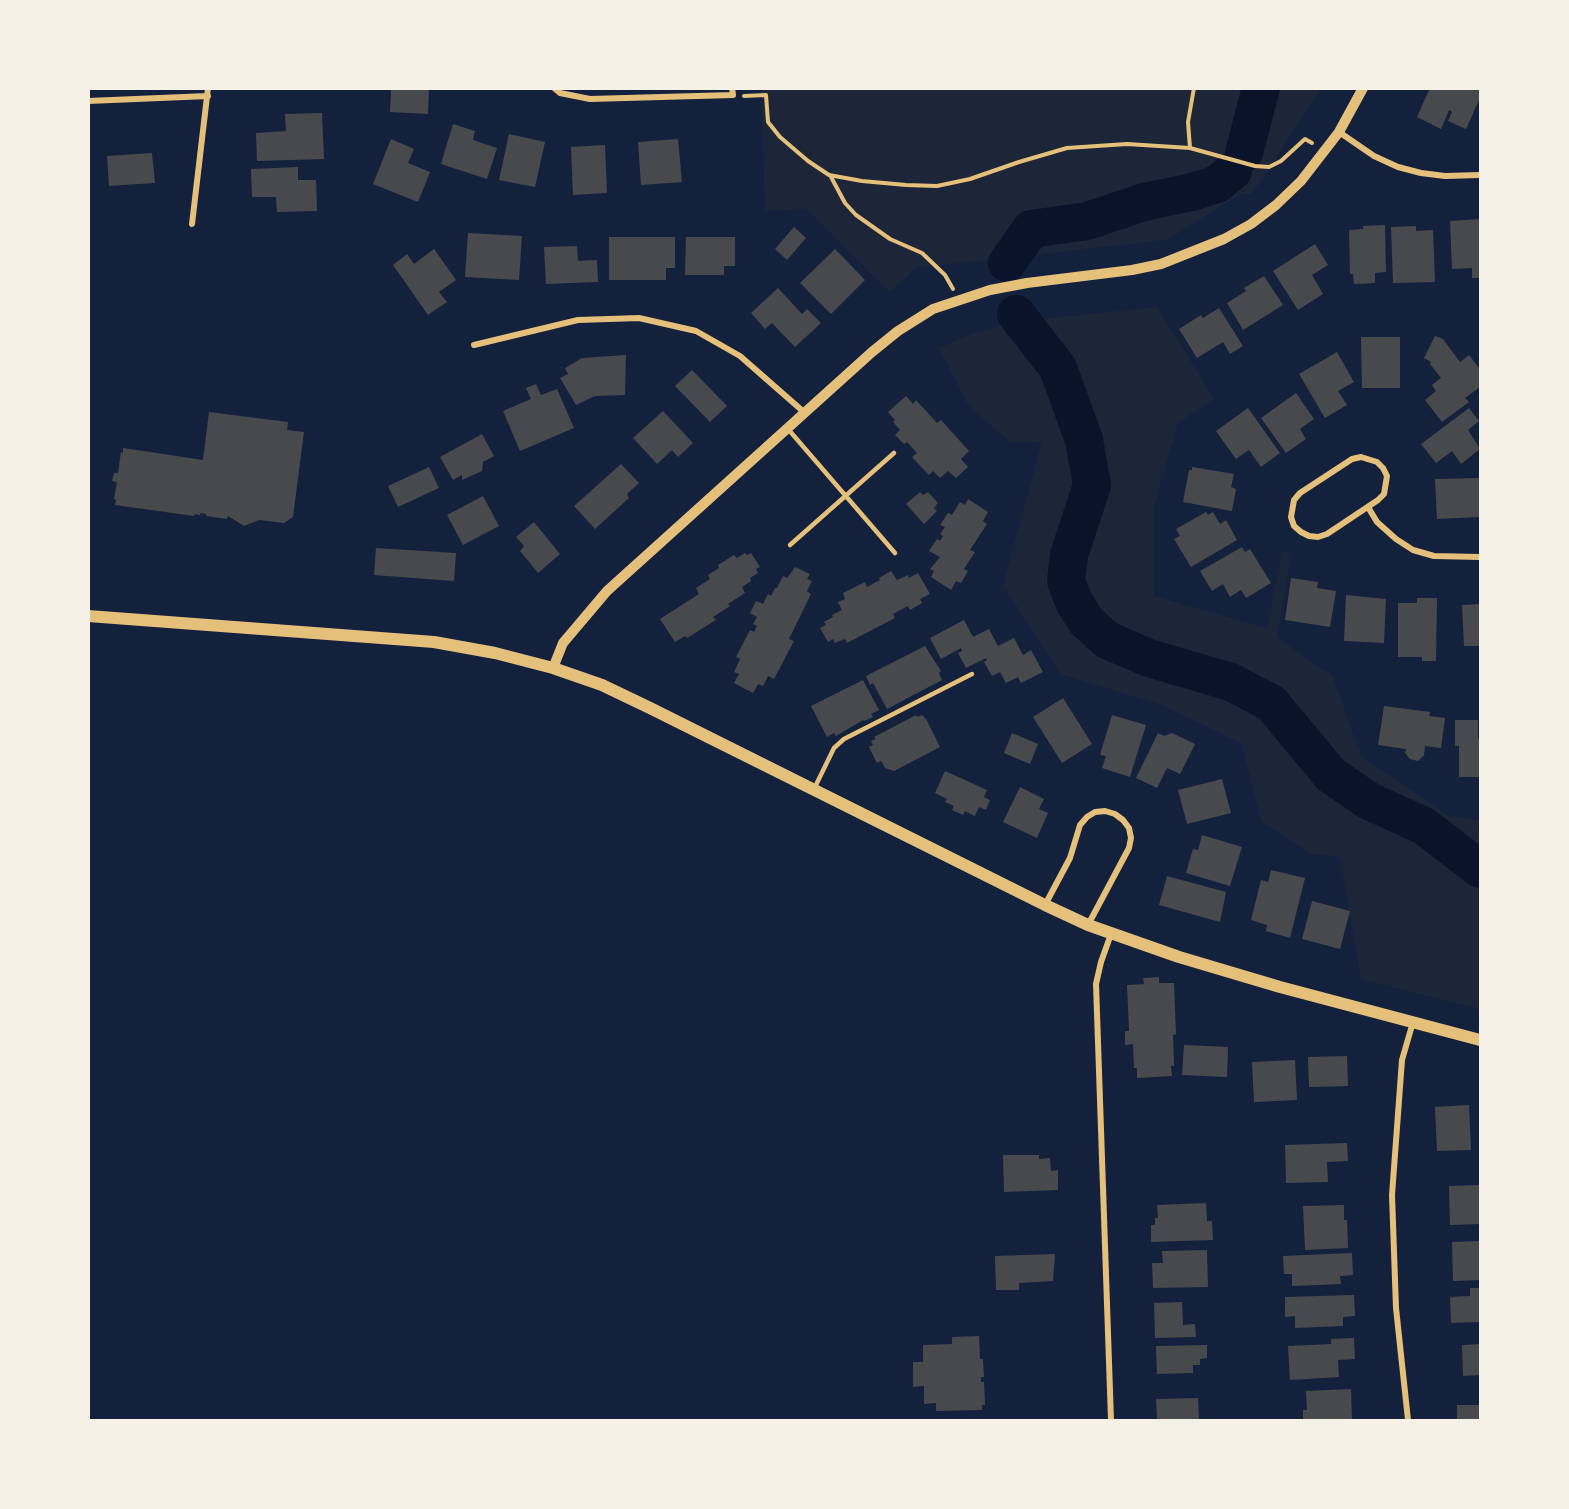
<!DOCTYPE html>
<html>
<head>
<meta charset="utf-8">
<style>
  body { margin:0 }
  #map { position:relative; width:1569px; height:1509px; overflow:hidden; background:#14213d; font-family:Arial,sans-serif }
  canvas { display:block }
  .frame { position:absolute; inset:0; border:90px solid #f6f1e7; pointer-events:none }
</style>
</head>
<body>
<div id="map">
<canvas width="1569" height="1509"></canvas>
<div class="frame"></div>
</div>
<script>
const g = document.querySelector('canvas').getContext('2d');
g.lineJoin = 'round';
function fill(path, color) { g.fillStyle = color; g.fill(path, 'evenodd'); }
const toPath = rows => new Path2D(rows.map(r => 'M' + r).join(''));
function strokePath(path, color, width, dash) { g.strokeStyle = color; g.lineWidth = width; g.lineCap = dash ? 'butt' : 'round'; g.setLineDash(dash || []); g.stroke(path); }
const green = toPath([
  [761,89,1321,89,1252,194,1240,194,1167,240,916,268,890,292,807,209,765,211],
  [1157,307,1214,399,1178,423,1154,506,1154,596,1267,628,1282,551,1291,553,1277,637,1333,677,1361,756,1447,815,1480,820,1480,1009,1361,979,1340,857,1312,854,1261,821,1242,744,1165,706,1061,674,1003,585,1042,442,1011,443,968,405,939,348,977,332,1022,321]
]);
const river = toPath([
  [1244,153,1261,88],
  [1007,263,1031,229,1087,221,1144,202,1192,192,1217,184,1233,171],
  [1016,314,1058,368,1084,440,1092,485,1069,555,1066,581,1074,602,1086,621,1107,640,1149,658,1231,682,1271,703,1331,775,1369,801,1424,826,1480,869]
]);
const building = toPath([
  [391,88,429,88,428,114,390,112],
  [1430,88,1480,90,1480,98,1466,129,1448,121,1452,112,1449,110,1441,129,1417,117],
  [322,113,324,159,257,161,256,133,286,131,285,114],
  [453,124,475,131,473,140,497,148,487,179,441,164],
  [509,134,545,142,535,187,499,180],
  [391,139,414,149,408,163,430,172,418,202,373,184],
  [678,139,682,182,641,185,638,142],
  [605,145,607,193,573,195,571,147],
  [152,153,155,183,109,186,107,156],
  [298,167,298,180,316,180,317,211,277,212,276,197,252,197,251,169],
  [1479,219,1480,278,1472,278,1472,268,1452,269,1450,221],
  [1385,225,1386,272,1375,273,1375,283,1354,284,1353,274,1350,274,1349,230,1363,229,1363,226],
  [1416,226,1416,231,1433,230,1435,282,1393,283,1391,227],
  [794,227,806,238,787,260,775,249],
  [468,233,522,236,519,280,465,277],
  [609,237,675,237,675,268,666,268,666,280,609,280],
  [686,237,735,237,735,266,724,266,724,275,685,275],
  [1315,244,1328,265,1312,275,1323,294,1298,310,1273,271],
  [577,246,578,261,597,260,598,282,546,284,544,247],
  [434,249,456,280,439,292,447,302,428,315,393,265,407,254,414,264],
  [835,249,865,280,831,314,800,283],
  [1264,276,1283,305,1243,330,1227,303,1246,291,1244,288],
  [778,288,802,314,807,309,821,323,795,347,772,323,765,329,751,313],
  [1219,308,1243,346,1230,354,1223,342,1197,358,1179,329,1201,315,1203,318],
  [1435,336,1443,339,1460,362,1469,355,1479,368,1480,387,1465,398,1469,402,1442,422,1425,400,1436,391,1432,385,1441,378,1430,364,1431,362,1424,358],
  [1361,337,1400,337,1400,388,1362,388],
  [1337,352,1354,382,1338,391,1347,405,1325,418,1299,374],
  [626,355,625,395,595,396,576,405,560,378,568,374,565,368,582,358],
  [692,370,727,406,710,422,675,386],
  [536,384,541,395,557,389,574,428,520,451,503,411,531,399,526,388],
  [1296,393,1314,419,1300,429,1306,439,1286,453,1261,418],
  [906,396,913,404,916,400,937,423,941,420,969,451,961,459,968,467,956,478,948,471,940,478,933,471,929,475,912,457,917,453,907,442,904,444,895,435,900,430,893,422,895,420,888,412],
  [1248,408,1280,453,1261,467,1249,450,1236,459,1216,431],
  [1469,408,1479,421,1468,430,1480,449,1461,464,1452,451,1436,463,1421,444],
  [663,411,693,443,678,457,672,450,657,464,633,438],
  [209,412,288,422,287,430,304,432,293,517,284,523,259,520,244,526,228,516,227,519,206,516,206,514,200,513,200,515,195,514,194,516,115,505,116,500,114,499,117,482,112,481,114,473,118,473,121,452,123,453,123,448,203,460],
  [482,434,494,456,483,462,482,471,462,480,462,475,453,480,440,457],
  [621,464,639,483,627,494,629,498,595,529,574,506],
  [429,467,439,488,398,507,388,486],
  [1192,467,1234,474,1231,487,1236,489,1232,511,1183,502,1189,470,1192,470],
  [1480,478,1480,517,1437,519,1435,479],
  [920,492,923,495,928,492,938,503,934,508,937,511,924,524,906,504],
  [483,496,499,526,463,545,447,515],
  [968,499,988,512,983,521,987,524,970,550,975,552,964,569,968,571,961,583,956,581,951,590,931,577,934,571,930,569,940,557,929,551,937,539,940,541,943,536,940,534,945,527,940,525,948,513,952,515,960,502,965,505],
  [1206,512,1208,515,1213,512,1220,524,1226,520,1237,540,1191,567,1174,539,1180,536,1176,529],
  [534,522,560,554,538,573,520,551,524,546,516,537],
  [1242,547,1245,552,1250,549,1271,583,1246,598,1241,590,1230,597,1223,584,1212,591,1200,571],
  [376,548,456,553,454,581,374,575],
  [745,553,747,555,751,553,760,567,756,569,758,573,750,578,751,581,742,587,745,593,728,604,730,606,713,617,716,620,687,638,685,636,675,642,660,619,699,594,696,588,710,579,708,575,719,568,718,565,734,555,737,558],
  [795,567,810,574,807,579,812,581,807,591,811,594,789,639,794,641,774,679,768,676,763,686,758,684,753,693,734,683,739,674,734,672,740,659,736,657,750,630,754,632,757,626,753,624,757,617,750,613,756,601,763,604,768,594,771,596,775,588,777,588,783,576,787,578],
  [891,571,897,580,908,575,909,578,918,573,930,594,920,599,922,603,910,610,908,606,893,614,895,618,847,643,845,639,835,643,833,639,828,642,820,628,826,625,824,622,833,617,832,615,842,610,838,602,845,599,843,593,865,582,867,587,880,580,879,578],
  [1291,578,1318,582,1317,588,1336,591,1330,627,1285,620],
  [1346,595,1386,599,1384,643,1344,641],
  [1417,598,1437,598,1436,661,1422,661,1422,657,1398,657,1398,603,1417,603],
  [1480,604,1480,646,1464,646,1462,605],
  [964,620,973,637,989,629,998,646,1014,638,1023,655,1031,650,1043,672,1021,683,1018,677,1006,683,1000,672,992,676,984,662,987,660,986,658,966,668,958,653,962,651,961,648,941,659,930,638],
  [925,646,941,671,939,673,942,680,887,709,873,683,870,685,866,676],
  [863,680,879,710,871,714,873,717,864,721,863,720,836,736,834,733,827,737,811,706],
  [1063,698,1092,744,1062,763,1033,717],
  [1384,706,1430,712,1429,716,1445,718,1441,748,1425,746,1424,755,1418,761,1410,759,1405,753,1406,749,1378,745],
  [916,715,917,717,922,715,926,719,940,747,894,771,885,768,881,761,877,763,869,747,873,745,871,741,876,739,874,737],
  [1112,715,1146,725,1130,777,1102,768,1106,756,1100,755],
  [1455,720,1478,720,1478,739,1480,739,1480,777,1459,777,1459,746,1455,746],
  [1012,733,1038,744,1030,764,1004,753],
  [1158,733,1164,736,1172,733,1195,744,1180,774,1167,768,1157,788,1136,778],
  [945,771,987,790,984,797,990,800,986,810,979,807,975,816,965,811,963,815,952,810,954,806,945,802,947,799,935,793],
  [1222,779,1231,813,1187,824,1178,790],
  [1020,787,1044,799,1039,809,1048,813,1037,838,1003,822],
  [1202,835,1242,847,1230,886,1186,873,1193,849,1198,850],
  [1271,870,1305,878,1290,938,1266,931,1267,925,1251,920,1261,880,1268,882],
  [1167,876,1226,892,1220,922,1159,905],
  [1312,901,1350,911,1340,949,1302,939],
  [1159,977,1159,983,1174,983,1176,1034,1173,1035,1174,1066,1171,1066,1172,1076,1137,1078,1137,1068,1134,1068,1133,1044,1125,1045,1125,1031,1129,1031,1127,985,1144,984,1143,978],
  [1184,1045,1228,1047,1227,1077,1182,1075],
  [1347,1056,1348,1086,1309,1087,1308,1057],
  [1295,1060,1297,1100,1254,1102,1252,1062],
  [1469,1105,1471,1150,1437,1151,1435,1107],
  [1347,1143,1348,1161,1327,1162,1328,1182,1286,1183,1285,1145],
  [1003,1155,1039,1155,1039,1159,1050,1158,1051,1171,1058,1170,1058,1190,1004,1192],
  [1480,1185,1480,1224,1450,1225,1449,1186],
  [1206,1203,1207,1221,1212,1221,1213,1240,1151,1242,1151,1225,1155,1225,1155,1218,1158,1218,1157,1205],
  [1344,1205,1344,1220,1347,1220,1348,1248,1305,1250,1303,1206],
  [1480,1241,1480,1280,1453,1281,1452,1242],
  [1207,1250,1208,1287,1153,1288,1152,1263,1163,1263,1162,1251],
  [1352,1253,1353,1275,1340,1276,1341,1284,1292,1286,1292,1274,1284,1274,1283,1256],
  [1055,1254,1053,1281,1019,1283,1019,1290,996,1290,995,1256],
  [1470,1288,1480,1288,1480,1322,1451,1323,1450,1297,1470,1296],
  [1354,1295,1355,1316,1343,1317,1343,1326,1295,1328,1295,1316,1285,1317,1285,1297],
  [1182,1302,1183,1325,1195,1324,1196,1337,1155,1338,1154,1303],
  [979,1336,980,1359,983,1359,984,1377,981,1377,981,1382,984,1382,985,1405,982,1405,982,1410,936,1411,936,1403,924,1404,924,1386,913,1387,913,1362,923,1362,923,1345,952,1344,952,1337],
  [1354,1338,1355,1359,1338,1360,1339,1377,1290,1380,1288,1346,1331,1344,1331,1339],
  [1480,1344,1480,1375,1463,1376,1462,1345],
  [1207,1345,1207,1358,1200,1359,1200,1365,1193,1365,1193,1373,1157,1374,1156,1346],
  [1351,1389,1352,1420,1303,1420,1303,1410,1307,1410,1306,1391],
  [1198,1398,1199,1420,1157,1420,1156,1399],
  [1457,1405,1480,1405,1480,1419,1457,1420]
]);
const path = toPath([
  [1194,88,1188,122,1190,148,1255,166,1269,167,1281,161,1305,139,1312,143],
  [744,96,766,95,768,122,780,137,808,161,829,175,862,181,906,185,937,186,970,179,1019,162,1067,148,1127,144,1190,148],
  [830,175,845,203,856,215,890,239,922,253,945,275,953,289]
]);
const service = toPath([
  [788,429,895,553],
  [790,545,894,453],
  [814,789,834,748,844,739,972,674]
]);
const minor = toPath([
  [554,88,560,93,590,99,733,95,732,88],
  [88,101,208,96],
  [1339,132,1374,156,1398,167,1421,173,1445,176,1480,175],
  [192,224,208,88],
  [474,345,578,320,639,318,696,331,740,356,805,413],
  [1361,457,1377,462,1383,468,1387,476,1384,494,1378,500,1327,534,1318,537,1309,536,1301,532,1294,526,1291,517,1294,500,1300,493,1352,459,1361,457],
  [1368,507,1377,522,1396,539,1413,550,1434,556,1480,557],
  [1045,905,1070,858,1080,825,1087,817,1095,812,1105,811,1115,814,1123,820,1129,828,1131,838,1129,848,1088,925],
  [1111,934,1101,962,1096,984,1111,1420],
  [1408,1420,1396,1308,1392,1195,1402,1060,1413,1022]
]);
const tertiary = toPath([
  [553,668,563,643,607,591,872,352,898,331,933,309,990,290,1027,283,1132,270,1161,264,1224,239,1251,224,1276,205,1301,181,1339,132,1363,88]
]);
const secondary = toPath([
  [88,616,434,642,495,653,553,668,602,685,650,708,1045,905,1088,925,1179,957,1280,987,1480,1040]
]);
fill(green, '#1d2539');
strokePath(river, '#0b132b', 38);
fill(building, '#48494c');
strokePath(path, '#e5c07b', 4);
strokePath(service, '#e5c07b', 4.5);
strokePath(minor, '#e5c07b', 6);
strokePath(tertiary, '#e5c07b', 10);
strokePath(secondary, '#e5c07b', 12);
</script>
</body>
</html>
